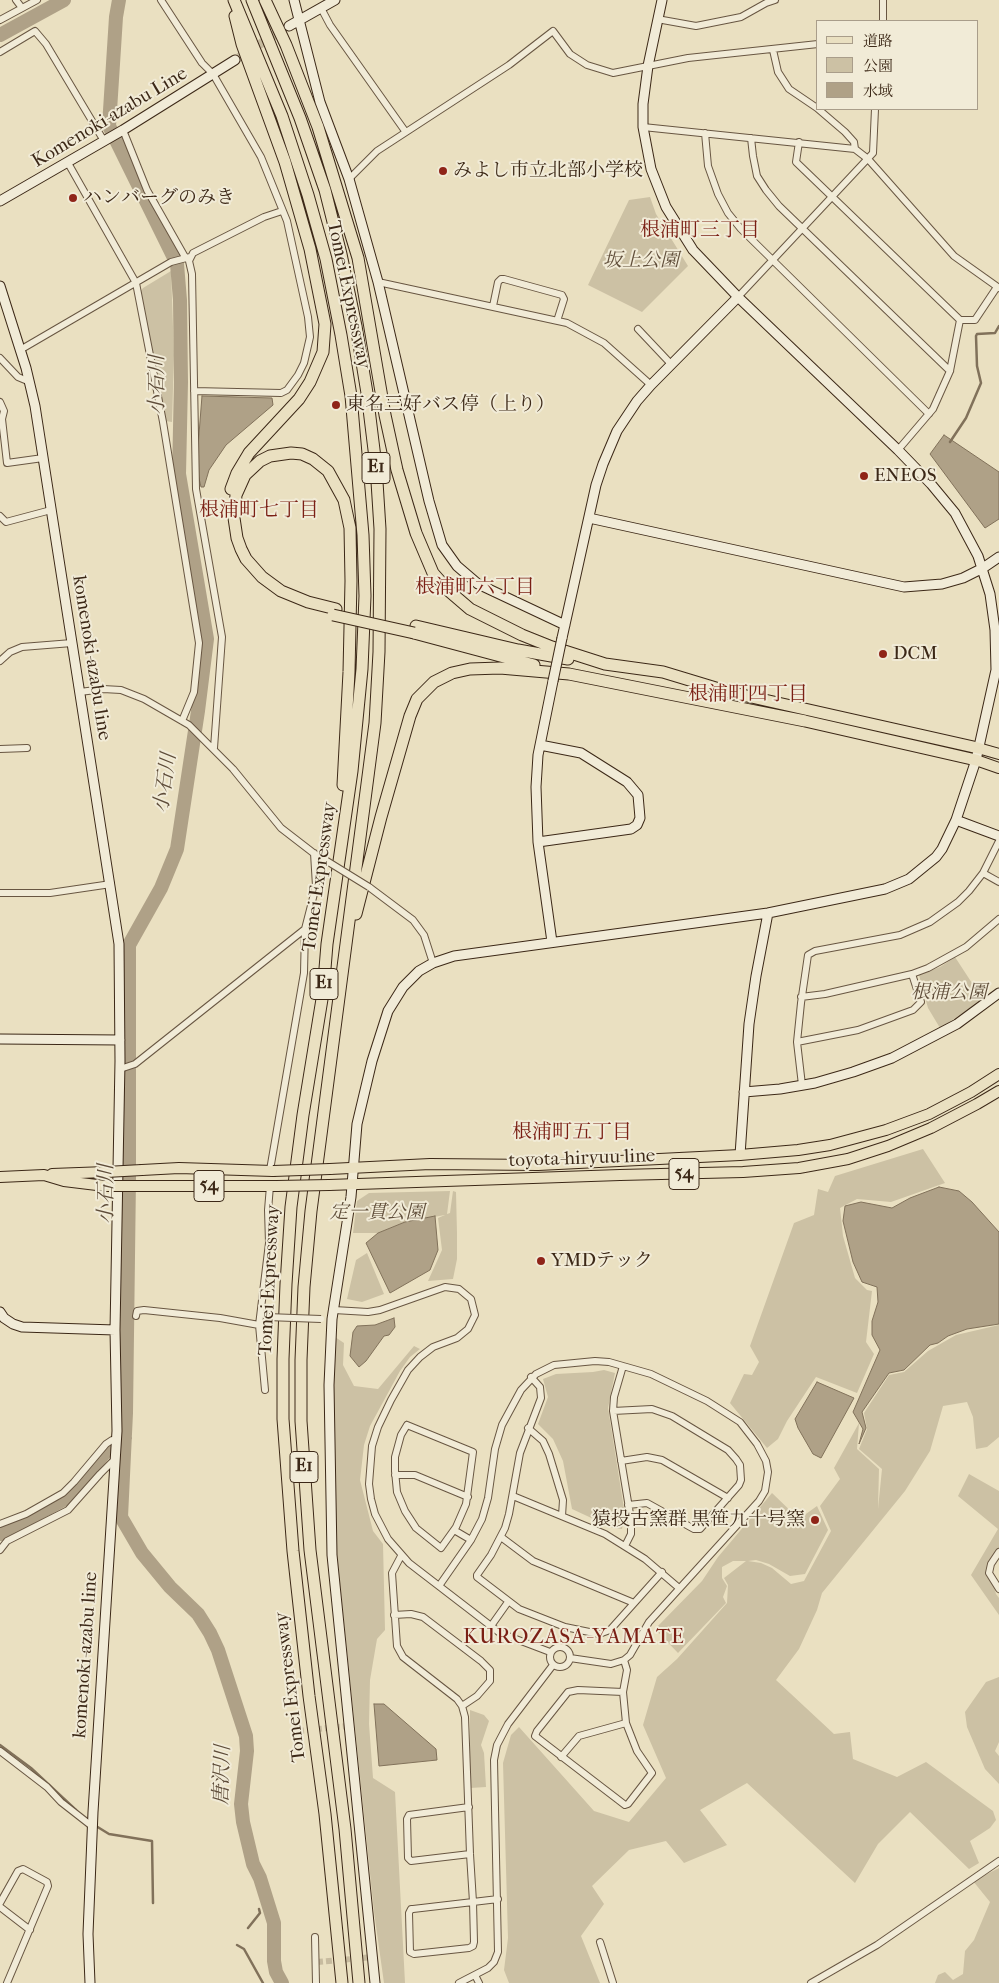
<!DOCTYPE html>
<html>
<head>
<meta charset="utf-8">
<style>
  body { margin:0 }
  #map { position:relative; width:999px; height:1983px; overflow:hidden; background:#eae0c1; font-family:"IM FELL French Canon","Noto Serif JP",serif }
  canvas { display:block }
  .legend { position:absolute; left:816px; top:20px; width:162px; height:90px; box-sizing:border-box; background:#f1ebd7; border:1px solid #a99d8a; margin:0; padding:6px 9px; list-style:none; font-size:15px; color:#3c2817 }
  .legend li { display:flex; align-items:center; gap:10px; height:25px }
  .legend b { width:25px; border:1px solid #a99d8a }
</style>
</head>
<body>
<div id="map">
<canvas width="999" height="1983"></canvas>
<ul class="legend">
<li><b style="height:6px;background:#eae0c1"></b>道路</li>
<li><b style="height:14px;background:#ccc1a4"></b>公園</li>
<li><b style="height:14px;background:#afa187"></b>水域</li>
</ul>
</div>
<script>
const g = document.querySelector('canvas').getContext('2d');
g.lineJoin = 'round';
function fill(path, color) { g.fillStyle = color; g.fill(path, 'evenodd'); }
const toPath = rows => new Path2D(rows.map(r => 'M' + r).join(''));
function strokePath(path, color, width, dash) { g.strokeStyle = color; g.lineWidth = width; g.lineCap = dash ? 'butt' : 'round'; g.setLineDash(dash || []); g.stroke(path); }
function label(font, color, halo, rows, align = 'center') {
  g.font = font + ' "IM FELL French Canon","Noto Serif JP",serif'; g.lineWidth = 4; g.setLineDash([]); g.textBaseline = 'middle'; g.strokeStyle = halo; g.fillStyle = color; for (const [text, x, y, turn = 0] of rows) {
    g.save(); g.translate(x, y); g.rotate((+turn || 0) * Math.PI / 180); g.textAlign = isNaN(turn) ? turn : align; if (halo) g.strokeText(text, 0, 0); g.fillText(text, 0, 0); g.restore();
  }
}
const green = toPath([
  [650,197,656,214,688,266,642,312,588,285,629,200],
  [171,271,174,355,172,422,165,421,140,292,143,288],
  [955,957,983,1000,940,1028,928,1008,919,975,940,967],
  [923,1149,945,1183,891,1202,857,1199,840,1208,843,1236,855,1278,867,1290,872,1291,866,1342,874,1354,857,1393,816,1377,787,1421,778,1439,767,1448,730,1403,744,1374,752,1375,759,1362,750,1346,794,1223,814,1215,818,1189,828,1192,835,1176],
  [450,1191,447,1214,450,1213,453,1191,456,1192,457,1233,457,1259,453,1279,428,1281,442,1250,438,1218,445,1215,405,1222,378,1233,353,1233,357,1201,369,1193],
  [367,1253,384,1294,362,1302,347,1299,356,1260],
  [999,1325,999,1437,987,1447,976,1449,973,1417,967,1402,943,1406,930,1451,905,1491,822,1593,817,1610,799,1649,776,1680,834,1734,850,1732,853,1759,897,1777,926,1762,993,1811,996,1820,990,1828,970,1841,979,1863,969,1869,910,1812,878,1844,855,1883,747,1783,700,1810,727,1845,684,1863,666,1841,629,1850,592,1886,604,1904,581,1936,600,1983,509,1983,504,1970,508,1938,503,1763,511,1735,519,1727,594,1811,629,1822,666,1778,643,1725,657,1677,677,1659,727,1603,728,1585,724,1578,746,1561,733,1561,722,1567,722,1578,727,1586,723,1597,726,1603,678,1653,655,1629,702,1581,718,1557,772,1493,799,1519,817,1506,828,1530,805,1574,790,1576,769,1564,756,1560,748,1561,761,1563,772,1568,791,1584,804,1581,831,1531,820,1506,840,1479,834,1468,859,1423,857,1449,879,1469,878,1509,882,1469,859,1449,867,1429,864,1413,889,1375,904,1372,928,1351,956,1335],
  [335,1337,344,1343,343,1365,354,1386,378,1389,414,1346,420,1349,410,1357,400,1371,370,1426,364,1445,360,1480,373,1531,383,1544,385,1630,377,1639,370,1680,369,1724,373,1778,395,1792,405,1983,384,1983,374,1912,337,1555,332,1411],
  [604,1370,615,1373,608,1408,625,1515,622,1529,613,1528,572,1509,563,1461,553,1439,538,1424,548,1397,543,1379,556,1374,593,1372],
  [969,1474,999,1491,999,1548,988,1566,996,1594,999,1598,999,1615,971,1575,998,1529,958,1496],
  [999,1677,999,1742,995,1751,999,1756,999,1784,985,1769,967,1727,965,1712,986,1682],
  [470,1710,484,1715,489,1721,481,1745,484,1753,486,1787,470,1788],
  [999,1868,999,1983,935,1983,938,1975,945,1972,953,1980,963,1974,965,1951,974,1940,990,1902,973,1881]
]);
const water = toPath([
  [58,0,70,0,39,18,35,12,58,0],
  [117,0,122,0,119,45,111,45,114,12,117,0],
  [202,396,272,398,273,405,226,445,209,470,204,487,201,487,198,474,198,447,202,396],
  [944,435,999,472,999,519,985,528,930,454,944,435],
  [939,1187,959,1191,972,1202,999,1232,999,1324,967,1329,948,1336,938,1343,930,1345,904,1370,889,1373,862,1412,866,1428,859,1444,863,1429,853,1412,880,1350,872,1335,872,1321,878,1302,877,1287,862,1282,853,1262,843,1221,845,1206,861,1202,892,1208,910,1198,939,1187],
  [435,1216,438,1250,430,1270,390,1293,366,1243,378,1233,405,1222,435,1216],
  [394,1318,395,1327,389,1335,384,1336,366,1361,359,1367,350,1356,353,1332,357,1326,375,1325,394,1318],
  [817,1382,854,1398,821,1458,813,1454,798,1428,795,1419,817,1382],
  [374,1704,384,1704,436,1749,437,1760,379,1766,374,1704]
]);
const stream = toPath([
  [950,442,966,418,981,383,977,366,976,336,977,334,995,333,999,326],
  [0,1745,31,1768,76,1810],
  [96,1826,109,1834,152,1841,153,1903],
  [248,1928,260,1913,259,1909],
  [237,1945,244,1949,263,1983]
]);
const river = toPath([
  [119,0,116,17,109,126,177,264,180,300,181,382,179,474,207,639,198,711,177,849,161,888,129,945,129,1178,126,1413,121,1517,142,1553,170,1587,198,1614,210,1633,218,1650,246,1736,247,1751,241,1804,243,1822,253,1864,260,1878,274,1923,274,1961,276,1972,282,1983],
  [0,35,64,0],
  [0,1534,68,1497,76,1489,107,1450,125,1438]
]);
const streetTunnel = toPath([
  [298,1731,348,1726],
  [317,1962,374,1957]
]);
const secondaryTunnel = toPath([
  [235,60,284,29]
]);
const street = toPath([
  [16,0,22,8],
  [161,0,202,63,213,74,261,157,287,221,308,317,310,337,304,363,298,375,287,390,281,393,194,391],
  [883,0,883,21],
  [321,8,330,25,405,131],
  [657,19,696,26,741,17,766,3,775,0],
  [0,20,37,0],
  [773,50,778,72,789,89,817,108,845,132,854,142,855,149],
  [0,52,35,31,46,44,104,141],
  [643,127,855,149,868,159,954,256,999,288],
  [123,130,147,190,185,257],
  [705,133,708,166,718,194,728,213,741,229,929,414],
  [751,138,753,156,757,176,766,190,779,206,950,371],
  [799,142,796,162,960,320,950,371,933,409,898,450],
  [68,163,136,283,163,422,199,643,194,692,182,721],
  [349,179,377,151,509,65,553,31,570,54,587,65,613,73,688,58,818,44],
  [378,282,567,323,604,343,651,385],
  [738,297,873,153,875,109],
  [493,306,498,282,501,279,504,279,562,295,564,299,557,321],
  [960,320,975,320,997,287],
  [638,329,671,364],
  [20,350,171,262,190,257],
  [0,358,18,377,30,382],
  [0,402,4,411,2,419,7,463,43,458],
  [0,516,6,522,51,510],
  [0,661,10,652,22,647,72,643],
  [80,692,103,689,121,690,144,699,189,725,233,769,281,828,316,855],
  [214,748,222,637,196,489,192,274,189,261,193,253,264,217,282,211],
  [0,749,27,748],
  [983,873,999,882],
  [369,887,413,920,424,935,433,963],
  [0,893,50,893,111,884],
  [801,997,825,994,912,974,928,968,966,947,999,919],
  [797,1042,858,1030,913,1010,921,1002,912,974],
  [120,1069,135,1064,305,929],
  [802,1085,797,1042,801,1003,808,955,815,951,900,935,930,922,958,902,969,891,983,873,999,841],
  [270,1170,304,973,305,929,316,886,314,853],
  [334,1310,368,1312,380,1310,445,1287,459,1289,471,1299,475,1315,468,1329,457,1338,433,1347,420,1357,408,1370,391,1400,378,1427,372,1446,369,1484,371,1499,375,1514,388,1539,409,1563,500,1633,550,1652],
  [136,1316,137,1311,144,1310,220,1318,259,1325],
  [623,1366,614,1397,613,1411,631,1520,631,1534,625,1546],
  [531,1377,540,1387,541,1398,520,1453,509,1514,505,1528,491,1555,477,1575,477,1577,519,1609,565,1627,599,1634,610,1630,662,1572],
  [265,1390,259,1325,269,1243,268,1210,270,1186],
  [613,1411,652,1409,672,1416,728,1450,736,1459,740,1465,741,1480,739,1485,700,1529,694,1529,647,1503,628,1505],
  [407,1425,473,1452,466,1504,456,1527,441,1548,416,1528,405,1511,397,1492,395,1471,395,1457,401,1435,407,1425],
  [528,1428,543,1441,549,1454,563,1500,562,1516],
  [621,1461,647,1457,662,1460,728,1498],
  [395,1475,415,1475,468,1497],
  [513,1496,605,1534,645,1559,679,1588],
  [0,1524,26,1514,63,1493,74,1482,106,1444,112,1440,116,1440],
  [454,1530,471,1540],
  [501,1537,533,1561,634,1603],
  [0,1550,7,1541,68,1510,100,1474,112,1462,115,1462],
  [999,1552,991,1564,989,1573,999,1589],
  [401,1556,392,1573,397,1646,403,1657,457,1699,462,1706,465,1717,470,1854,473,1902,474,1942,473,1946,469,1948,414,1954,410,1952,409,1913,411,1909,413,1909,473,1902,498,1899],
  [439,1586,471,1540,482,1519,488,1498,495,1449,502,1425,521,1390,536,1374,554,1365,595,1361,609,1362,651,1374,707,1401,740,1422,757,1444,766,1461,768,1472,765,1491,759,1501,649,1622,630,1655,624,1660,611,1664,570,1658],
  [394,1615,411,1614,423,1617,481,1661,490,1670,490,1681,477,1696,462,1706],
  [491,1626,508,1602],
  '550 1657a10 10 0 1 1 20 0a10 10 0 1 1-20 0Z',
  [623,1692,578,1690,568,1692,537,1731,535,1736,625,1805,628,1804,652,1773,637,1751,626,1723,623,1692,627,1670,624,1660],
  [0,1751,47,1787,61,1802,93,1827],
  [561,1757,579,1736,626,1723],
  [469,1807,409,1815,407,1819,408,1858,411,1861,470,1854],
  [0,1903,18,1871,23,1869,47,1882,48,1886,7,1983],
  [0,1907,30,1930],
  [315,1937,316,1983],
  [600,1942,613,1983],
  [475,1975,479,1983],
  [459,1983,488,1968,494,1962,498,1952,494,1760,497,1745,508,1724,553,1665],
  [811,1983,877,1945,999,1861]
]);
const secondary = toPath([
  [294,0,320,102,349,179,378,282,429,501,442,545,457,566,478,584,565,625],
  [289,26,335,0],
  [0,201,123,130,235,60],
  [0,286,26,368,35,406,119,944,120,1061,115,1330,117,1431,93,1812,88,1934,90,1983],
  [589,518,904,587,942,584,963,578,983,568,999,557],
  [562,638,596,485,603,464,617,431,637,401,651,385,738,297],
  [956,820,999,836],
  [538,842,631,829,637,825,640,818,638,795,627,782,581,753,540,745],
  [552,942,538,842,536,787,538,755,553,681],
  [0,1039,120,1040],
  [744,1092,780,1089,815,1083,853,1072,892,1058,957,1024,999,993],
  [740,1155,749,1024,756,976,768,913],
  [0,1312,4,1318,13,1324,22,1327,115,1330],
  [375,1983,332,1555,329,1385,332,1319,351,1197,357,1124,372,1061,388,1011,403,987,419,971,433,963,454,956,768,913,885,889,909,879,936,857,942,849,956,820,976,760,996,670,995,630,990,594,978,556,955,513,931,484,898,450,738,297,693,250,666,207,651,169,643,127,643,104,648,66,662,0]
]);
const primary = toPath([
  [978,748,999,754],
  [976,760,999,768],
  [330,1169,430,1164,538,1165,740,1155,798,1150,830,1145,886,1130,929,1114,971,1092,999,1074],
  [142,1170,179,1168,273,1171],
  [52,1174,106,1172],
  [0,1177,44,1175,64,1181,105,1186],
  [329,1185,620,1175,743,1172,799,1168,848,1159,888,1146,931,1128,977,1104,999,1091],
  [141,1186,277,1186]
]);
const highway = toPath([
  [234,0,282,116,308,195,326,259,341,335,351,396,363,535,365,596,362,669,352,771,327,944,323,993,303,1115,291,1207,286,1284,283,1359,283,1419,293,1551,309,1696,325,1814,342,1983],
  [252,0,300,118,325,190,341,254,356,326,367,393,376,466,380,529,379,652,375,723,311,1211,304,1287,301,1360,301,1421,310,1550,345,1829,359,1983],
  [265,0,286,45,318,127,358,258,385,415,397,470,416,533,433,573,449,591,470,609,522,635,552,647,605,664,663,672,729,692,978,748],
  [231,489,237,473,249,453,299,399,310,382,323,352,325,324,310,249,285,162,242,44,235,16],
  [336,609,308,602,281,591,262,577,246,559,241,549,237,538,234,518,236,495,245,475,260,461,270,456,291,453,302,454,313,459,328,471,344,500,350,528,351,581,349,672,343,785],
  [416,626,518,650,568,659],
  [414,633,534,665],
  [356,914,381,817,410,716,417,699,434,682,452,673,470,669,500,668,569,674,805,721,976,760]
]);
const streetBridge = toPath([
  [322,858,369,887],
  [267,1317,321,1319]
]);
const secondaryBridge = toPath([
  [553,681,562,638]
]);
const primaryBridge = toPath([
  [273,1171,330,1169],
  [106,1172,142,1170],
  [105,1186,141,1186],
  [277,1186,329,1185]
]);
const highwayBridge = toPath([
  [333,615,414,633]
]);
const markers = [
  [443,171,5,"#8f2418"],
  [73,198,5,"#8f2418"],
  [336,405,5,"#8f2418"],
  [864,476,5,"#8f2418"],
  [883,654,5,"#8f2418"],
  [541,1261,5,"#8f2418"],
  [815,1520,5,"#8f2418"]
];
const shields = [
  [376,468,28],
  [324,984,28],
  [684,1174,30],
  [209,1186,30],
  [304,1467,28]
];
const shieldNames = [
  ["E1",376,468],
  ["E1",324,984],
  ["54",684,1174],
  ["54",209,1186],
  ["E1",304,1467]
];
const streetNames = [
  ["Komenoki-azabu Line",110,118,-31],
  ["Tomei Expressway",348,295,78],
  ["komenoki-azabu line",91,658,81],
  ["Tomei Expressway",320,877,-82],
  ["toyota-hiryuu line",582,1159,-2],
  ["Tomei Expressway",270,1280,-87],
  ["komenoki-azabu line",86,1655,-86],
  ["Tomei Expressway",291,1687,-97]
];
const poiNames = [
  ["みよし市立北部小学校",453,171],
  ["ハンバーグのみき",83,198],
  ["東名三好バス停（上り）",346,405],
  ["ENEOS",874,476],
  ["DCM",893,654],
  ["YMDテック",551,1261],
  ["猿投古窯群 黒笹九十号窯",805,1520,"right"]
];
const parkNames = [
  ["坂上公園",641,261],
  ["根浦公園",949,993],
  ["定一貫公園",377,1213]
];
const neighbourhoodNames = [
  ["根浦町三丁目",700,231],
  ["根浦町七丁目",259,511],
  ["根浦町六丁目",475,588],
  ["根浦町四丁目",748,695],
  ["根浦町五丁目",572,1133]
];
const waterNames = [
  ["小石川",158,385,-90],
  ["小石川",166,783,-82],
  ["小石川",107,1194,-90],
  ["唐沢川",223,1775,-88]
];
const quarterNames = [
  ["KUROZASA-YAMATE",574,1638]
];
fill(green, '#ccc1a4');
fill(water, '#afa187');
strokePath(water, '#81715a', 1);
strokePath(stream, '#81715a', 2.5);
strokePath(river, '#afa187', 14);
strokePath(streetTunnel, '#c7bb9f', 6, [6, 3]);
strokePath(secondaryTunnel, '#c7bb9f', 9, [9, 4.5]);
strokePath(street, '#685642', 8);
strokePath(secondary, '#3c2817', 11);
strokePath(primary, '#3c2817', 12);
strokePath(highway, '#3c2817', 13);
strokePath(street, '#f1ebd7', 6);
strokePath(secondary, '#f1ebd7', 9);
strokePath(primary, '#eae0c1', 10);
strokePath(highway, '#eae0c1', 11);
strokePath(streetBridge, '#685642', 8, []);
strokePath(secondaryBridge, '#3c2817', 11, []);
strokePath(primaryBridge, '#3c2817', 12, []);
strokePath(highwayBridge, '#3c2817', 13, []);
strokePath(streetBridge, '#f1ebd7', 6);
strokePath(secondaryBridge, '#f1ebd7', 9);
strokePath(primaryBridge, '#eae0c1', 10);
strokePath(highwayBridge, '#eae0c1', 11);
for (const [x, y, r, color] of markers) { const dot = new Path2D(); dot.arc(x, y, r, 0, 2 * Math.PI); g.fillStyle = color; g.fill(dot); strokePath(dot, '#f1ebd7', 2); }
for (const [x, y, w] of shields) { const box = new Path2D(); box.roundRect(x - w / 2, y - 15.5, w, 31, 4); g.fillStyle = '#f1ebd7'; g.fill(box); strokePath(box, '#3c2817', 1); }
label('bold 18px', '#3c2817', null, shieldNames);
label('19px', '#3c2817', '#f1ebd7', streetNames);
label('19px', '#3c2817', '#f1ebd7', poiNames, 'left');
label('italic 19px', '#604e3a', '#f1ebd7', parkNames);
label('20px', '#7a1f14', '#f1ebd7', neighbourhoodNames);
label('italic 20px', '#5e4c39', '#f1ebd7', waterNames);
g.letterSpacing = '1px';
label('21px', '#7a1f14', '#f1ebd7', quarterNames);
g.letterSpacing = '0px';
</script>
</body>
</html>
